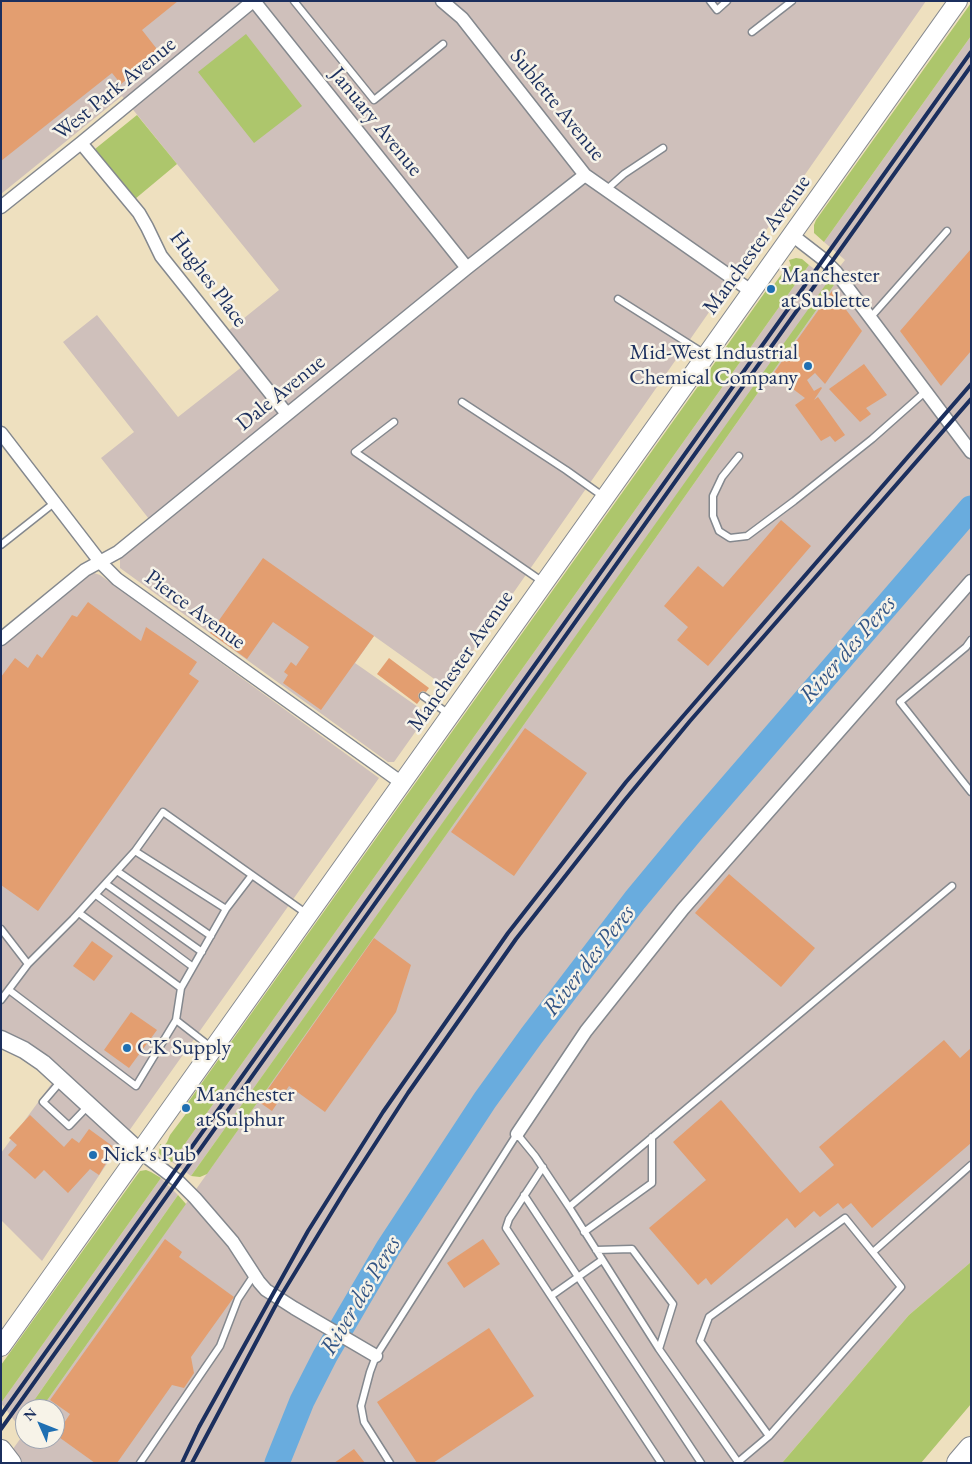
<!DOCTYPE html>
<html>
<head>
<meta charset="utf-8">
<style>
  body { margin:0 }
  #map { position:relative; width:972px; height:1464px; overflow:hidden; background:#eee0bf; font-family:"EB Garamond",serif }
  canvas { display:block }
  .frame { position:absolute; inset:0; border:2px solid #1b2f5e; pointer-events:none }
  .north { position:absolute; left:15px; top:1399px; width:50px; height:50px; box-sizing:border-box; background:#f7f3e8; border:1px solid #9fa5b1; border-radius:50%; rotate:314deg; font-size:14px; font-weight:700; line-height:20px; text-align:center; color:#1b2f5e }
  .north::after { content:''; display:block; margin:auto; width:18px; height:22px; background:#1f6fb2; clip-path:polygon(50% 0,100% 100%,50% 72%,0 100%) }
</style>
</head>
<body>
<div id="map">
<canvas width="972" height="1464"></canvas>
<div class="frame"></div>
<div class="north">N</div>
</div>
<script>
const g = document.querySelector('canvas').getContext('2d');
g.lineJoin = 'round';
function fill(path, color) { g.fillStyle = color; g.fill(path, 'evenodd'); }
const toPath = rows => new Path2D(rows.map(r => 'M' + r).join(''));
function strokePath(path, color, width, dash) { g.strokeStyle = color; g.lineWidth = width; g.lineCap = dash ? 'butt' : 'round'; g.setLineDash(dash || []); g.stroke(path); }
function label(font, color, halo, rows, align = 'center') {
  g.font = font + ' "EB Garamond",serif'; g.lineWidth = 5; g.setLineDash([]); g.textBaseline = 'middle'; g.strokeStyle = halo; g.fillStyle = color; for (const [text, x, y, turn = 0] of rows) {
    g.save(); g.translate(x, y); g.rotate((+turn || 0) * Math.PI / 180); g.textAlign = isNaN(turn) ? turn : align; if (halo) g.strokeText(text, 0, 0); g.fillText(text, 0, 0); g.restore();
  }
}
const industrial = toPath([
  [1,1,926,1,447,688,374,636,355,663,428,714,394,762,388,762,120,568,120,558,122,555,294,415,228,331,279,290,122,96,1,194],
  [971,36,971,1262,909,1315,782,1463,3,1463,25,1432,25,1439,55,1439,55,1409,41,1409,834,285,830,280,191,1176,172,1162,809,265,829,280,845,260,824,242],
  [97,315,178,417,243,366,280,412,149,519,101,458,134,432,63,342],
  [94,573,100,575,379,778,124,1138,42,1261,1,1220,1,1153,63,1068,29,1044,1,1030,1,647,90,575],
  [161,1178,178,1195,28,1409,25,1409,25,1413,17,1424,1,1403]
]);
const green = toPath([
  [971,3,971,36,824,242,814,233,814,225,816,220],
  [246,34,302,106,254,143,198,72],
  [137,115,177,164,135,199,95,149],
  [796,258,802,259,809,265,172,1162,162,1157,159,1153,160,1144,164,1146,167,1142,170,1135,188,1111,184,1108,768,288,773,290,775,288,773,286,786,268,791,266,789,260],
  [829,280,834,285,207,1174,200,1177,191,1176],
  [146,1170,151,1172,161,1178,1,1403,1,1365,137,1175,140,1171],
  [178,1195,186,1204,41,1409,28,1409],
  [971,1262,971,1404,921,1463,782,1463,909,1315]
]);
const river = toPath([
  [277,1463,302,1401,325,1356,388,1248,485,1100,532,1035,635,900,693,830,971,508]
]);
const building = toPath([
  [1,1,178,1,142,30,160,53,121,84,112,73,1,161],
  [971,249,971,351,941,386,900,331],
  [832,291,862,331,825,384,815,373,807,380,814,391,821,387,822,388,814,400,818,397,845,435,835,442,830,436,821,441,795,405,805,398,773,374],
  [864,364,887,395,866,408,871,414,860,422,829,389],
  [781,520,811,546,708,666,677,640,688,627,664,606,698,566,723,587],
  [263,558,374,636,321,710,283,683,288,675,284,672,291,662,296,666,309,647,273,622,247,659,210,633],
  [88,602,141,641,146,627,197,662,189,674,199,681,38,911,1,885,1,677,15,658,28,668,37,654,42,658,72,615,77,617],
  [389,658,429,688,426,692,423,691,419,693,418,696,420,700,417,704,377,674],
  [525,728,587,773,514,876,451,832],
  [729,874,815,948,781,987,695,913],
  [374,938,411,965,396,1012,325,1112,289,1086,272,1111,259,1102],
  [92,941,113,956,94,981,73,966],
  [131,1012,157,1030,129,1068,104,1050],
  [944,1040,960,1058,971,1048,971,1143,872,1228,851,1203,843,1209,838,1203,820,1217,814,1211,795,1228,787,1218,711,1285,706,1278,698,1285,649,1228,706,1180,673,1142,721,1100,800,1193,834,1165,819,1147],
  [30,1115,64,1147,72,1138,79,1143,89,1129,115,1148,99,1175,90,1169,68,1193,44,1170,35,1179,8,1155,17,1145,9,1138],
  [165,1239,182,1252,179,1257,234,1297,191,1357,194,1373,184,1388,172,1385,117,1463,95,1463,56,1435,70,1414,50,1400],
  [483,1239,500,1264,464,1288,447,1263],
  [489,1328,534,1396,433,1463,417,1463,377,1402],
  [354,1449,365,1463,334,1463]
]);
const service = toPath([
  [294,1,374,100,443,44],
  [710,1,717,10,727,1],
  [752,32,792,1],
  [606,190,624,174,663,148],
  [618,299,705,354],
  [870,318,947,231],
  [462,402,566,470,604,497],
  [394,422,355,452,543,582],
  [739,456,722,477,713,496,713,516,719,531,730,538,747,536,794,501,872,439,925,392],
  [1,545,54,503],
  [971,640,966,647,900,702,971,792],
  [423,696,449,714],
  [117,871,211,936],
  [106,884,202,952],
  [96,895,193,967],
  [226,909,135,851,163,812,307,914],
  [79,913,181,988],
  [1,929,28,964,1,1000],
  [28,964,73,919,135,851],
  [9,990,136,1086,176,1020,212,1048],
  [176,1020,181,988,226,909,252,875],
  [61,1081,43,1102,69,1126,89,1105],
  [543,1167,509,1219,506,1228,661,1463],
  [524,1195,701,1463],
  [569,1207,952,886],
  [584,1232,652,1183,652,1137],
  [596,1250,632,1249,673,1304,659,1349],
  [873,1252,971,1165],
  [551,1296,602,1260],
  [140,1463,220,1346,238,1299,254,1275],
  [390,1463,364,1422,361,1406,370,1372,376,1356,517,1134,535,1156,569,1207,659,1349,738,1462],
  [737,1463,769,1436,901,1287,845,1218,709,1317,700,1341,769,1436]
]);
const minor = toPath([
  [254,1,467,268],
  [442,1,462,18,585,175,751,291],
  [81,143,139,213,147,227,161,256,287,414],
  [1,207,81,143,253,1],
  [792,235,823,259,836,272,971,452],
  [1,433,101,563,117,579,402,783],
  [1,639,85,570,118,552,467,268,585,175],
  [517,1134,586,1031,683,909,971,581],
  [140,1152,178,1181,195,1198,233,1242,259,1282,266,1290,294,1308,376,1356]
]);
const tertiary = toPath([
  [1,1039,24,1050,43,1063,140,1152]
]);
const secondary = toPath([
  [1,1347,958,1]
]);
const primary = toPath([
  [1,1450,11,1463]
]);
const motorway = toPath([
  [959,1463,971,1449]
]);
const rail = toPath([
  [1,1415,971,52],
  [1,1429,971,66],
  [182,1463,199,1427,308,1231,383,1112,508,933,626,782,971,384],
  [192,1463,279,1299,346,1189,408,1093,516,939,624,801,690,721,971,399]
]);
const markers = [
  [771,289,5,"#1f6fb2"],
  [808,366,5,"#1f6fb2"],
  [127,1048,5,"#1f6fb2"],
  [186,1108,5,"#1f6fb2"],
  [93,1155,5,"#1f6fb2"]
];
const streetNames = [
  ["West Park Avenue",115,89,-39],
  ["Sublette Avenue",557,105,51],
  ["January Avenue",376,122,51],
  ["Manchester Avenue",757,245,-54],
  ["Hughes Place",208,279,53],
  ["Dale Avenue",281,393,-39],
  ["Pierce Avenue",195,610,36],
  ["Manchester Avenue",461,661,-55]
];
const poiNames = [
  ["Manchester",781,276],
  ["at Sublette",781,301],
  ["Mid-West Industrial",798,353,"right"],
  ["Chemical Company",798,378,"right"],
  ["CK Supply",137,1048],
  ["Manchester",196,1095],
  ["at Sulphur",196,1120],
  ["Nick's Pub",103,1155]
];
const waterNames = [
  ["River des Peres",848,650,-49],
  ["River des Peres",589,961,-52],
  ["River des Peres",361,1296,-59]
];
fill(industrial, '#cfc0bb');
fill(green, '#adc66c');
strokePath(river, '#69acde', 25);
fill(building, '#e39e70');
strokePath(service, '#84888e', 9);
strokePath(minor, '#84888e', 15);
strokePath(tertiary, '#84888e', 19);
strokePath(secondary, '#84888e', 20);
strokePath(primary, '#84888e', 22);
strokePath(motorway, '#84888e', 26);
strokePath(service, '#fff', 6);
strokePath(minor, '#fff', 12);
strokePath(tertiary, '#fff', 16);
strokePath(secondary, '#fff', 18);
strokePath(primary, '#fff', 20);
strokePath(motorway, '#fff', 24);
strokePath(rail, '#1b2f5e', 4);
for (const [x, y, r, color] of markers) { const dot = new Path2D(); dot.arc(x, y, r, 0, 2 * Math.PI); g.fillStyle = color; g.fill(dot); strokePath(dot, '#f7f3e8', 2); }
label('22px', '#1b2f5e', '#f7f3e8', streetNames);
label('22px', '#1b2f5e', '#f7f3e8', poiNames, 'left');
label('italic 24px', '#325484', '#f7f3e8', waterNames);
</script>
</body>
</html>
